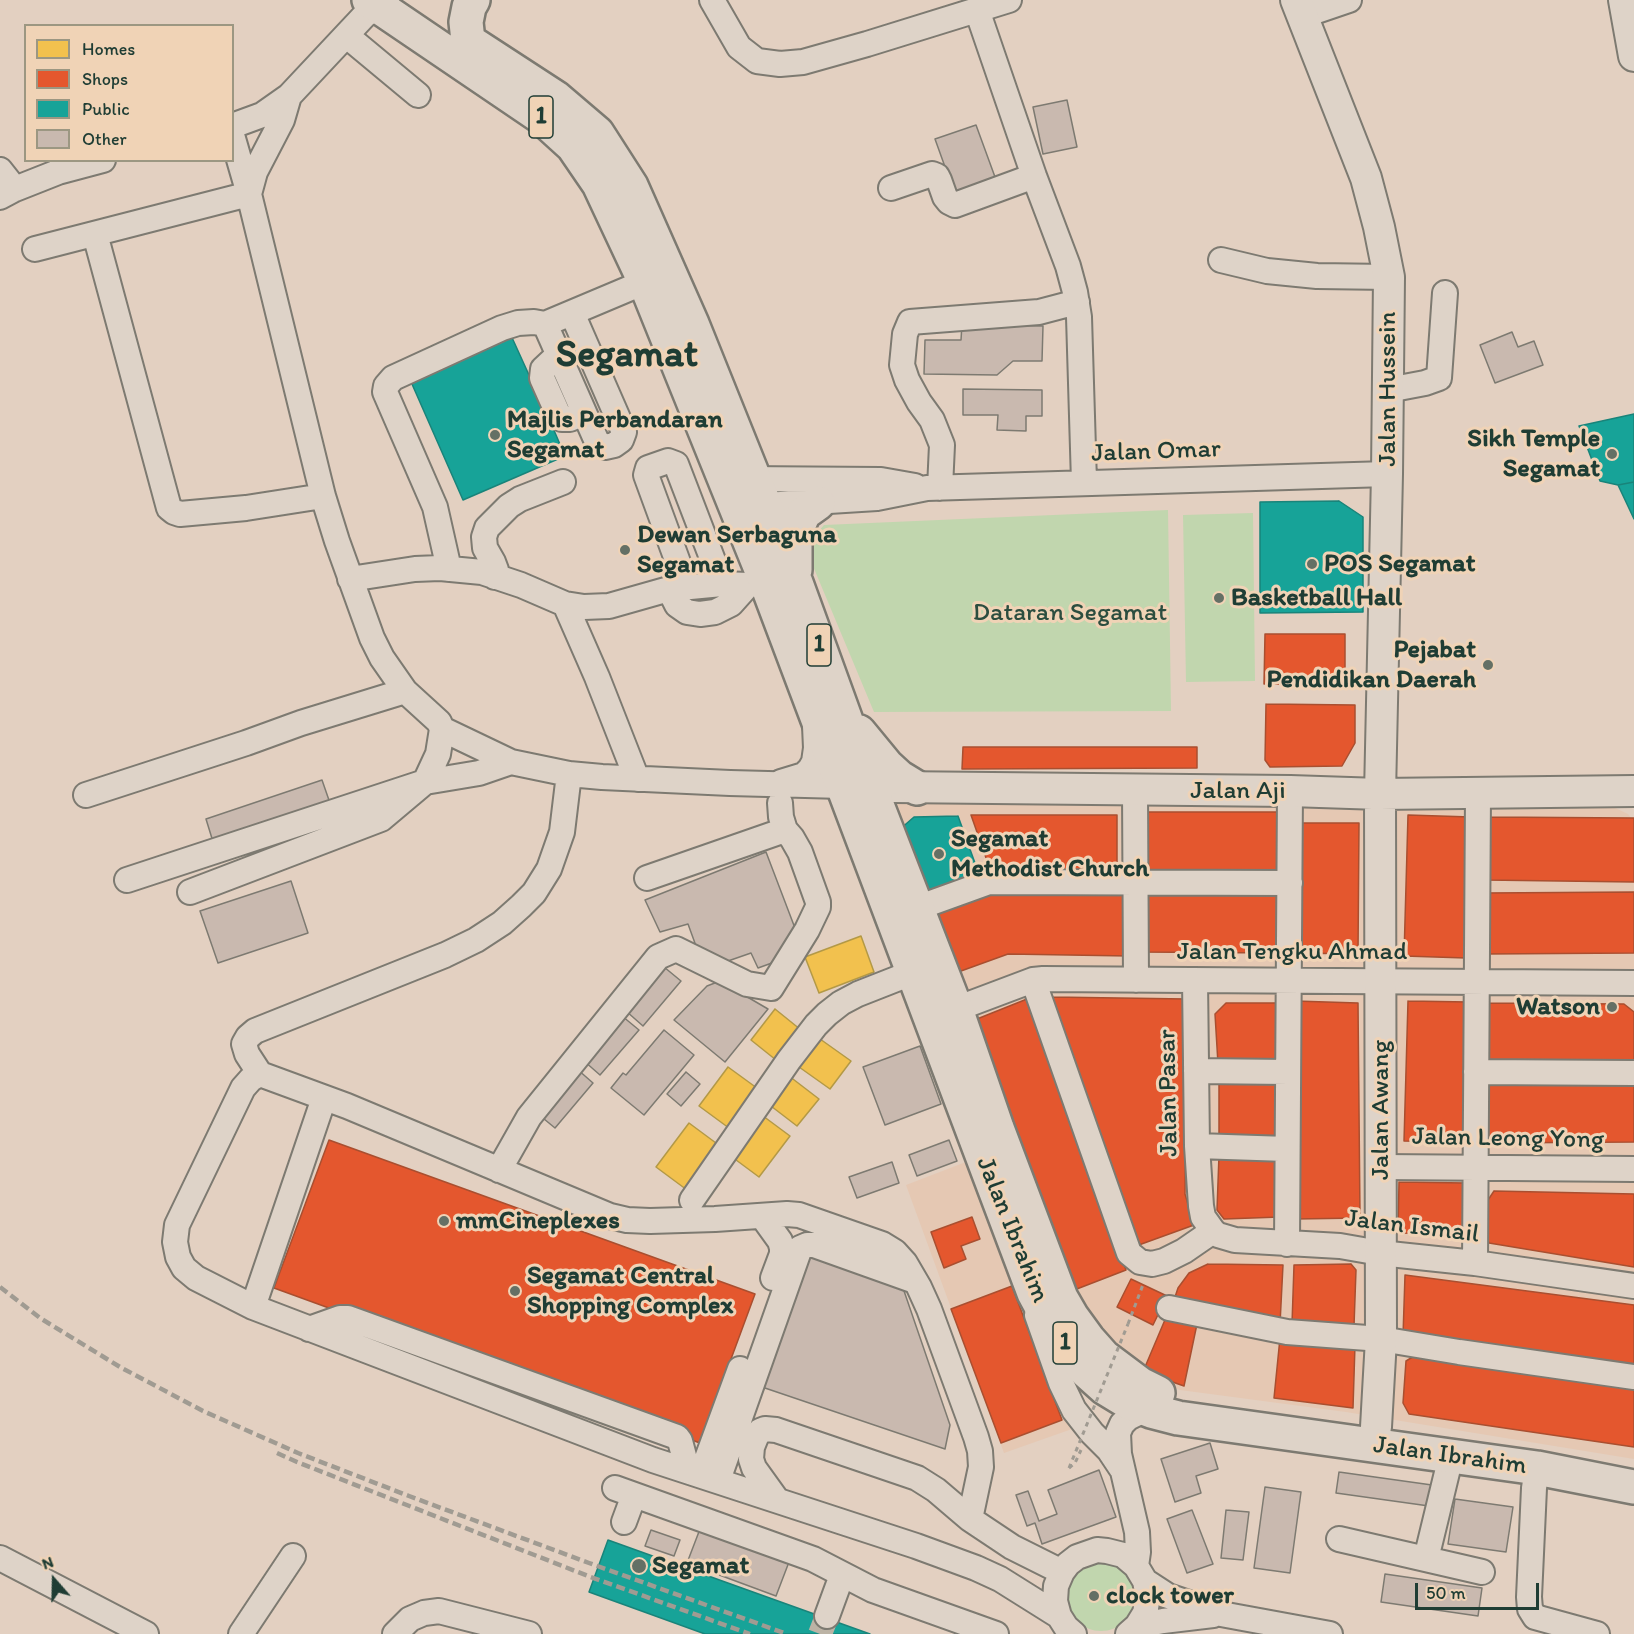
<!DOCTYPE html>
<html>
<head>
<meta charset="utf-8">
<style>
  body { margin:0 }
  #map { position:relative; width:1634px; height:1634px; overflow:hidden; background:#e3d0c1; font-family:Itim,sans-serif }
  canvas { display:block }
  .legend { position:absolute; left:24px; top:24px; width:210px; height:138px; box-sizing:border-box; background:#f0d3b6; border:2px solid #9c9782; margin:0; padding:8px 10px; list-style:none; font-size:18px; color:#1f3d34 }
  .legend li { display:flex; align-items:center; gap:12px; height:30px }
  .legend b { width:30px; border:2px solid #9c9782 }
  .north { position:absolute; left:24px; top:1550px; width:60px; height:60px; -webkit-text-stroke:4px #f0d3b6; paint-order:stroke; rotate:340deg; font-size:16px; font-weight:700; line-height:24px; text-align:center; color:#1f3d34 }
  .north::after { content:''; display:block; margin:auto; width:21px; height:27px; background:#1f3d34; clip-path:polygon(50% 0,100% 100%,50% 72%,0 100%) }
  .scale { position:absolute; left:1415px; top:1583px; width:124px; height:27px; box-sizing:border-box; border:3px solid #1f3d34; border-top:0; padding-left:8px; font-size:18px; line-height:21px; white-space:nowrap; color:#1f3d34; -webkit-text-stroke:4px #f0d3b6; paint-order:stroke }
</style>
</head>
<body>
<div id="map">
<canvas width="1634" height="1634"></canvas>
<ul class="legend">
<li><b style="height:16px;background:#f2c14e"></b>Homes</li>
<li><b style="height:16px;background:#e4572e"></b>Shops</li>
<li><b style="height:16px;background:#17a398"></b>Public</li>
<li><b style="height:16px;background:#c9b9af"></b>Other</li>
</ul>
<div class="north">N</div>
<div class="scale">50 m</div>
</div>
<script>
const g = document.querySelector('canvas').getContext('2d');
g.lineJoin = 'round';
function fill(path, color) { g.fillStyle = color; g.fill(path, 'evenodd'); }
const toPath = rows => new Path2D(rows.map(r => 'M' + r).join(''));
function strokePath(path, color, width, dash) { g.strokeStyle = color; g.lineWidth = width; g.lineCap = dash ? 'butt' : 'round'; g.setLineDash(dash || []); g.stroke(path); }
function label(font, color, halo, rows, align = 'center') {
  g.font = font + ' Itim,sans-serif'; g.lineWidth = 6; g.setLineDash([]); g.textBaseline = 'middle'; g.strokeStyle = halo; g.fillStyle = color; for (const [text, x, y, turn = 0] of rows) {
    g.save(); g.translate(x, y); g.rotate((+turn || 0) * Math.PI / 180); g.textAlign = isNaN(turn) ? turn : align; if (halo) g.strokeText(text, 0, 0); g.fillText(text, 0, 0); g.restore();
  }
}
const built = toPath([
  [884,799,1600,801,1628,814,1634,822,1634,1459,1346,1412,1180,1390,1154,1381,1126,1361,1069,1292],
  [971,1160,1072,1429,1004,1453,906,1185]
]);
const green = toPath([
  [1168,510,1171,711,874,712,805,547,824,525],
  [1253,513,1255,681,1186,682,1183,515],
  '1067 1597a34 34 0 1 1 68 0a34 34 0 1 1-68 0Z'
]);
const homes = toPath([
  [861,936,874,972,819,993,805,957,861,936],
  [775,1009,806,1034,781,1064,751,1040,775,1009],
  [813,1034,851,1061,830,1089,792,1062,813,1034],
  [728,1067,761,1091,733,1131,699,1106,728,1067],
  [789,1076,819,1099,797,1126,767,1103,789,1076],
  [759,1113,790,1136,759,1177,728,1154,759,1113],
  [689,1123,720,1146,687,1190,656,1167,689,1123]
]);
const shops = toPath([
  [1265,634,1345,634,1345,684,1264,684,1265,634],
  [1266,704,1355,705,1355,743,1342,766,1270,767,1265,760,1266,704],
  [963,747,1197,747,1197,768,962,769,963,747],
  [1143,812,1280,812,1280,875,1143,875,1143,812],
  [971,815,1117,815,1117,875,992,875,971,815],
  [1408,815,1471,817,1466,958,1404,956,1408,815],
  [1486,817,1634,818,1634,882,1485,880,1486,817],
  [1297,823,1359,823,1358,954,1296,953,1297,823],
  [1141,887,1279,888,1279,953,1140,952,1141,887],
  [1001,890,1129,892,1129,956,1008,954,961,971,949,967,931,916,1001,890],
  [1634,892,1634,953,1485,954,1485,893,1634,892],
  [1051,997,1187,999,1185,1194,1194,1225,1136,1246,1051,997],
  [1027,999,1126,1270,1069,1292,973,1029,977,1019,1027,999],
  [1295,1001,1358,1003,1360,1218,1295,1219,1295,1001],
  [1408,1001,1469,1002,1465,1142,1404,1141,1408,1001],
  [1226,1003,1275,1003,1283,1013,1280,1065,1218,1064,1215,1014,1226,1003],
  [1481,1003,1624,1004,1634,1012,1634,1065,1482,1066,1481,1003],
  [1219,1078,1280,1079,1279,1141,1219,1138,1219,1078],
  [1634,1079,1634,1142,1482,1143,1482,1080,1634,1079],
  [329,1140,755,1294,700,1443,274,1288,329,1140],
  [1219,1155,1280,1155,1280,1217,1224,1219,1217,1210,1219,1155],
  [1399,1182,1466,1183,1465,1234,1398,1233,1399,1182],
  [1494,1191,1634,1194,1634,1267,1489,1243,1485,1233,1486,1203,1494,1191],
  [972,1217,980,1239,961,1246,966,1259,944,1268,931,1232,972,1217],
  [1208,1264,1283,1265,1280,1324,1173,1303,1178,1288,1189,1273,1208,1264],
  [1351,1264,1356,1270,1354,1326,1292,1324,1294,1265,1351,1264],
  [1405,1275,1634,1305,1634,1372,1403,1336,1405,1275],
  [1131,1279,1167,1296,1153,1325,1117,1307,1131,1279],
  [1012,1286,1062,1420,1001,1443,951,1309,1012,1286],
  [1167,1315,1197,1324,1184,1386,1161,1378,1145,1367,1167,1315],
  [1280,1338,1355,1345,1353,1408,1274,1398,1280,1338],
  [1421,1352,1634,1382,1634,1447,1409,1414,1403,1403,1406,1361,1421,1352]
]);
const public = toPath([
  [509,331,529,375,548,367,547,414,565,456,463,500,408,375,509,331],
  [1634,414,1634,482,1618,485,1600,481,1579,426,1634,414],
  [1634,482,1634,519,1618,485,1634,482],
  [1339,501,1363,517,1363,612,1260,613,1260,502,1339,501],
  [958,816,980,877,923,898,899,830,914,817,958,816],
  [608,1540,870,1634,705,1634,589,1592,608,1540]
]);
const building = toPath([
  [1067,100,1077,147,1043,154,1033,107,1067,100],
  [976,125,995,177,954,192,935,139,976,125],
  [962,324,1043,326,1042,361,1013,361,997,375,924,374,925,340,961,340,962,324],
  [1512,332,1518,347,1534,341,1543,365,1495,383,1480,345,1512,332],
  [963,389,1042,390,1042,416,1026,416,1026,431,997,430,998,415,963,415,963,389],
  [322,780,331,806,214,845,206,819,322,780],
  [766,852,798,936,783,959,758,968,751,953,728,961,696,946,688,924,660,932,645,900,766,852],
  [291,881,308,933,218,963,200,911,291,881],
  [664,967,681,981,643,1026,626,1011,664,967],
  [720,981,768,1009,725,1062,674,1020,707,986,720,981],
  [622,1016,639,1030,600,1075,584,1061,622,1016],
  [664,1030,694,1055,644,1115,611,1088,623,1073,626,1075,664,1030],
  [920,1046,941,1104,885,1125,863,1067,920,1046],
  [577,1069,593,1083,555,1128,538,1114,577,1069],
  [686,1072,700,1084,681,1106,667,1094,686,1072],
  [949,1140,957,1161,917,1176,909,1155,949,1140],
  [892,1162,899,1183,857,1198,849,1177,892,1162],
  [806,1253,903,1288,950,1425,945,1449,759,1386,806,1253],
  [1210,1443,1218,1469,1196,1476,1201,1493,1175,1502,1161,1459,1210,1443],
  [1099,1470,1116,1517,1042,1544,1035,1523,1027,1526,1016,1495,1028,1491,1039,1521,1057,1514,1048,1490,1099,1470],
  [1339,1472,1432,1485,1429,1506,1336,1493,1339,1472],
  [1265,1487,1301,1492,1290,1573,1254,1568,1265,1487],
  [1455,1499,1513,1507,1506,1552,1448,1544,1455,1499],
  [1192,1510,1213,1564,1187,1573,1167,1519,1192,1510],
  [1226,1510,1249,1512,1243,1560,1221,1558,1226,1510],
  [700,1529,789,1562,776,1596,687,1563,700,1529],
  [651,1530,680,1540,674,1556,645,1546,651,1530],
  [1385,1574,1482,1588,1478,1616,1381,1602,1385,1574]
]);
const minorTunnel = toPath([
  [820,1634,827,1616]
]);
const path = toPath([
  [1128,1324,1144,1282],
  [1069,1468,1075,1463,1081,1450]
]);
const minor = toPath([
  [712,0,739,47,757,61,780,64,803,62,867,44,1009,0],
  [977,10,1034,176,1068,266,1075,292,1079,317,1084,482],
  [1302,16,1349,0],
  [347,36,418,95],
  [232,126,262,115,289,96,365,15,387,0],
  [232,135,249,194,323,496,337,541,372,638,382,658,405,691,439,722,442,729,511,762,569,774,602,777,730,783,843,786],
  [0,170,15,189],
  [891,188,932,174,937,176,939,180,945,197,949,202,955,205,1034,176],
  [249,194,255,172,282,120,289,96],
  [0,197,15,189,58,172,103,160],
  [95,234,169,508,174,512,180,514,246,508,323,496],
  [35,249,249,194],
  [1221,260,1267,271,1317,276,1389,277],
  [545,324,598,444,605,447,614,445,621,440,624,432,572,313],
  [558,355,543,369,542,378,559,416,562,419,570,419,584,413],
  [1388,390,1425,383,1439,378,1445,293],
  [741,479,881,480,915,486],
  [940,488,942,445,932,420,919,402,907,380,902,365,905,334,910,322,1039,312,1077,302],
  [749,506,877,498,927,488,1387,474],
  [449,569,435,507,385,392,386,386,393,378,502,328,518,323,534,322,545,324,659,276],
  [495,577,496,570,493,562,485,548,484,537,487,528,509,506,520,499,563,482],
  [350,579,415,569,440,568,482,572,521,585,565,604,584,607,609,606,669,589,722,584,748,585,765,579],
  [687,587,646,475,648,468,668,461,676,464,722,584],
  [669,589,677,605,687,612,700,614,715,612,731,604,748,585],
  [565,604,597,677,637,779],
  [781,782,804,775,810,769,814,762,816,748,815,726],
  [1135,791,1136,980],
  [86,795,246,743,301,723,405,691],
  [647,878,785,830],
  [127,880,425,782,438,754,442,729],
  [190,892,381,819,425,782,479,773,511,762],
  [917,908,989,882,1290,883],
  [1033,980,1129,1253,1140,1262,1152,1264,1164,1261,1184,1251,1213,1231],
  [1195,980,1197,1146,1201,1206,1203,1217,1213,1231,1218,1235,1235,1240,1340,1246,1380,1253,1475,1263,1634,1286],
  [956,1009,1033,980,1043,979,1634,983],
  [1196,1071,1288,1072],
  [1476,1072,1634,1073],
  [260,1074,247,1054,244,1044,248,1037,255,1031,445,955,476,940,502,923,521,906,534,893,549,869,562,832,569,774],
  [1197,1146,1287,1149],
  [1382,1167,1634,1169],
  [499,1170,529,1117,658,957,676,949,747,984,771,988,807,930,818,907,818,902,800,852,792,838,785,830,781,817,780,803],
  [692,1200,789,1060,816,1025,827,1014,841,1003,858,994,914,972],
  [762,1216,780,1241,782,1248,782,1254,773,1278],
  [1287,1244,1290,791],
  [1475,1263,1478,794],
  [253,1307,324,1098],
  [1169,1308,1287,1332,1381,1339,1459,1352,1634,1377],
  [1037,1315,1061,1383,1074,1410,1092,1433,1109,1450,1121,1468],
  [309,1329,340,1318,348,1318,677,1437,680,1441,688,1471],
  [1537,1468,1534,1488,1529,1597,1530,1609,1535,1617,1597,1634],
  [701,1475,740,1369],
  [718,1480,800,1248,807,1245,814,1245,915,1281],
  [615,1488,813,1559,873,1590,996,1634],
  [777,1500,754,1468,751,1459,752,1447,756,1437,760,1431,765,1429,776,1430,917,1478,936,1490,970,1519],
  [624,1522,634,1495],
  [1339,1539,1482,1572],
  [0,1558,146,1634],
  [1426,1559,1451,1456],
  [1136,1566,1138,1552,1137,1532,1119,1454,1118,1433,1122,1424,1128,1418,1138,1413,1151,1411],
  [1145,1581,1168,1596,1221,1614,1330,1634],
  [827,1616,842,1575],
  [1059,1616,1000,1579,976,1568,916,1546,653,1460,253,1307,196,1278,184,1268,178,1257,175,1242,177,1225,243,1088,251,1079,260,1074,347,1106,610,1216,627,1220,650,1221,715,1219,787,1214,799,1215,882,1244,895,1252,905,1263,919,1287,929,1309,976,1437,980,1451,981,1467,970,1519,1012,1547,1062,1572],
  [1137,1626,1163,1621,1213,1615],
  [241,1634,293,1556],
  [395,1634,410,1619,424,1613,439,1611,529,1634],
  [1074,1634,1066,1627,1059,1616,1055,1601,1056,1586,1062,1572,1068,1564,1077,1557,1097,1550,1107,1551,1123,1555,1136,1566,1145,1581,1148,1597,1145,1613,1137,1626,1128,1634]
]);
const major = toPath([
  [1296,0,1366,178,1379,227,1389,277,1387,474,1380,794,1381,1339,1376,1427],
  [1624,0,1634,56],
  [893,787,1290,791,1380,794,1634,791]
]);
const highway = toPath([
  [369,0,540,116,573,146,599,184,645,282,765,579,1034,1293,1048,1319,1086,1371,1105,1388,1128,1402,1151,1411,1178,1418,1537,1468,1634,1487],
  [468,41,466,22,469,7,473,0],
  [470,42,556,98,597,133,631,186,692,324,796,583,870,787,956,1009,997,1128,1061,1298,1072,1317,1088,1339,1104,1357,1140,1384,1158,1393],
  [795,570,795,544,797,529,804,513,818,503],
  [859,732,887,766,899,777,917,788]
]);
const rail = toPath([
  [0,1287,40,1318,120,1367,203,1411,298,1453,409,1496,589,1563,787,1634],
  [277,1453,297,1462,588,1576,750,1634]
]);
const pathBridge = toPath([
  [1069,1468,1128,1324]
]);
const markers = [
  [495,435,6,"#647065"],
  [1612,454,6,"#647065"],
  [625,550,6,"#647065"],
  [1312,564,6,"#647065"],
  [1219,598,6,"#647065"],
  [1488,665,6,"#647065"],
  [939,854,6,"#647065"],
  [1612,1007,6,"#647065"],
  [444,1221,6,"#647065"],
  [515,1291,6,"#647065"],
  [639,1566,8,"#647065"],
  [1094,1596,6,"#647065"]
];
const shields = [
  [541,117,24],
  [819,645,24],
  [1065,1343,24]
];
const shieldNames = [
  ["1",541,117],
  ["1",819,645],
  ["1",1065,1343]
];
const streetNames = [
  ["Jalan Hussein",1388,389,-90],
  ["Jalan Omar",1156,452,-2],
  ["Jalan Aji",1238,791],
  ["Jalan Tengku Ahmad",1292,952],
  ["Jalan Pasar",1169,1093,-91],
  ["Jalan Awang",1381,1110,-90],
  ["Jalan Leong Yong",1508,1139,1],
  ["Jalan Ismail",1412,1227,7],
  ["Jalan Ibrahim",1012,1230,68],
  ["Jalan Ibrahim",1450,1456,8]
];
const poiNames = [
  ["Majlis Perbandaran",507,420],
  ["Segamat",507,450],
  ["Sikh Temple",1600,439,"right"],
  ["Segamat",1600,469,"right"],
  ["Dewan Serbaguna",637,535],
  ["Segamat",637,565],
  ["POS Segamat",1324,564],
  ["Basketball Hall",1231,598],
  ["Pejabat",1476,650,"right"],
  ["Pendidikan Daerah",1476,680,"right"],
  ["Segamat",951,839],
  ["Methodist Church",951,869],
  ["Watson",1600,1007,"right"],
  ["mmCineplexes",456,1221],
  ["Segamat Central",527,1276],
  ["Shopping Complex",527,1306],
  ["Segamat",652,1566],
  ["clock tower",1106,1596]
];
const parkNames = [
  ["Dataran Segamat",1070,613]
];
const townNames = [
  ["Segamat",627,356]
];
fill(built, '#e5c8b3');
fill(green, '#c1d6ae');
fill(homes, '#f2c14e');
strokePath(homes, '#b39946', 1.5);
fill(shops, '#e4572e');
strokePath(shops, '#a94f30', 1.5);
fill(public, '#17a398');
strokePath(public, '#19847a', 1.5);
fill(building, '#c9b9af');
strokePath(building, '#7d7a71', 1.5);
strokePath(minorTunnel, '#bcb3a5', 24, [24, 12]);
strokePath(minor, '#7d7a71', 28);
strokePath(major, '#7d7a71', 34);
strokePath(highway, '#7d7a71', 38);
strokePath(path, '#a09b92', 3, [4.5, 4.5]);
strokePath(minor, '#ded3c8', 24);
strokePath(major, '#ded3c8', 30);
strokePath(highway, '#ded3c8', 33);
strokePath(rail, '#a09b92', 4.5, [9, 4.5]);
strokePath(pathBridge, '#a09b92', 3, [4.5, 4.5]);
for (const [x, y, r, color] of markers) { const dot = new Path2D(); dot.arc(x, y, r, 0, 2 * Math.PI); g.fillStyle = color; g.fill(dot); strokePath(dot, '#f0d3b6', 2); }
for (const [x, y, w] of shields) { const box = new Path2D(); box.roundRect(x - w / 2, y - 21, w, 42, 4.5); g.fillStyle = '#f0d3b6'; g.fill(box); strokePath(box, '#1f3d34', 1.5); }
label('bold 24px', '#1f3d34', null, shieldNames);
label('26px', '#1f3d34', '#f0d3b6', streetNames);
label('bold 26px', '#1f3d34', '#f0d3b6', poiNames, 'left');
label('26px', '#2c4d3f', '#f0d3b6', parkNames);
label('bold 38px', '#1f3d34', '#f0d3b6', townNames);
</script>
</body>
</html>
